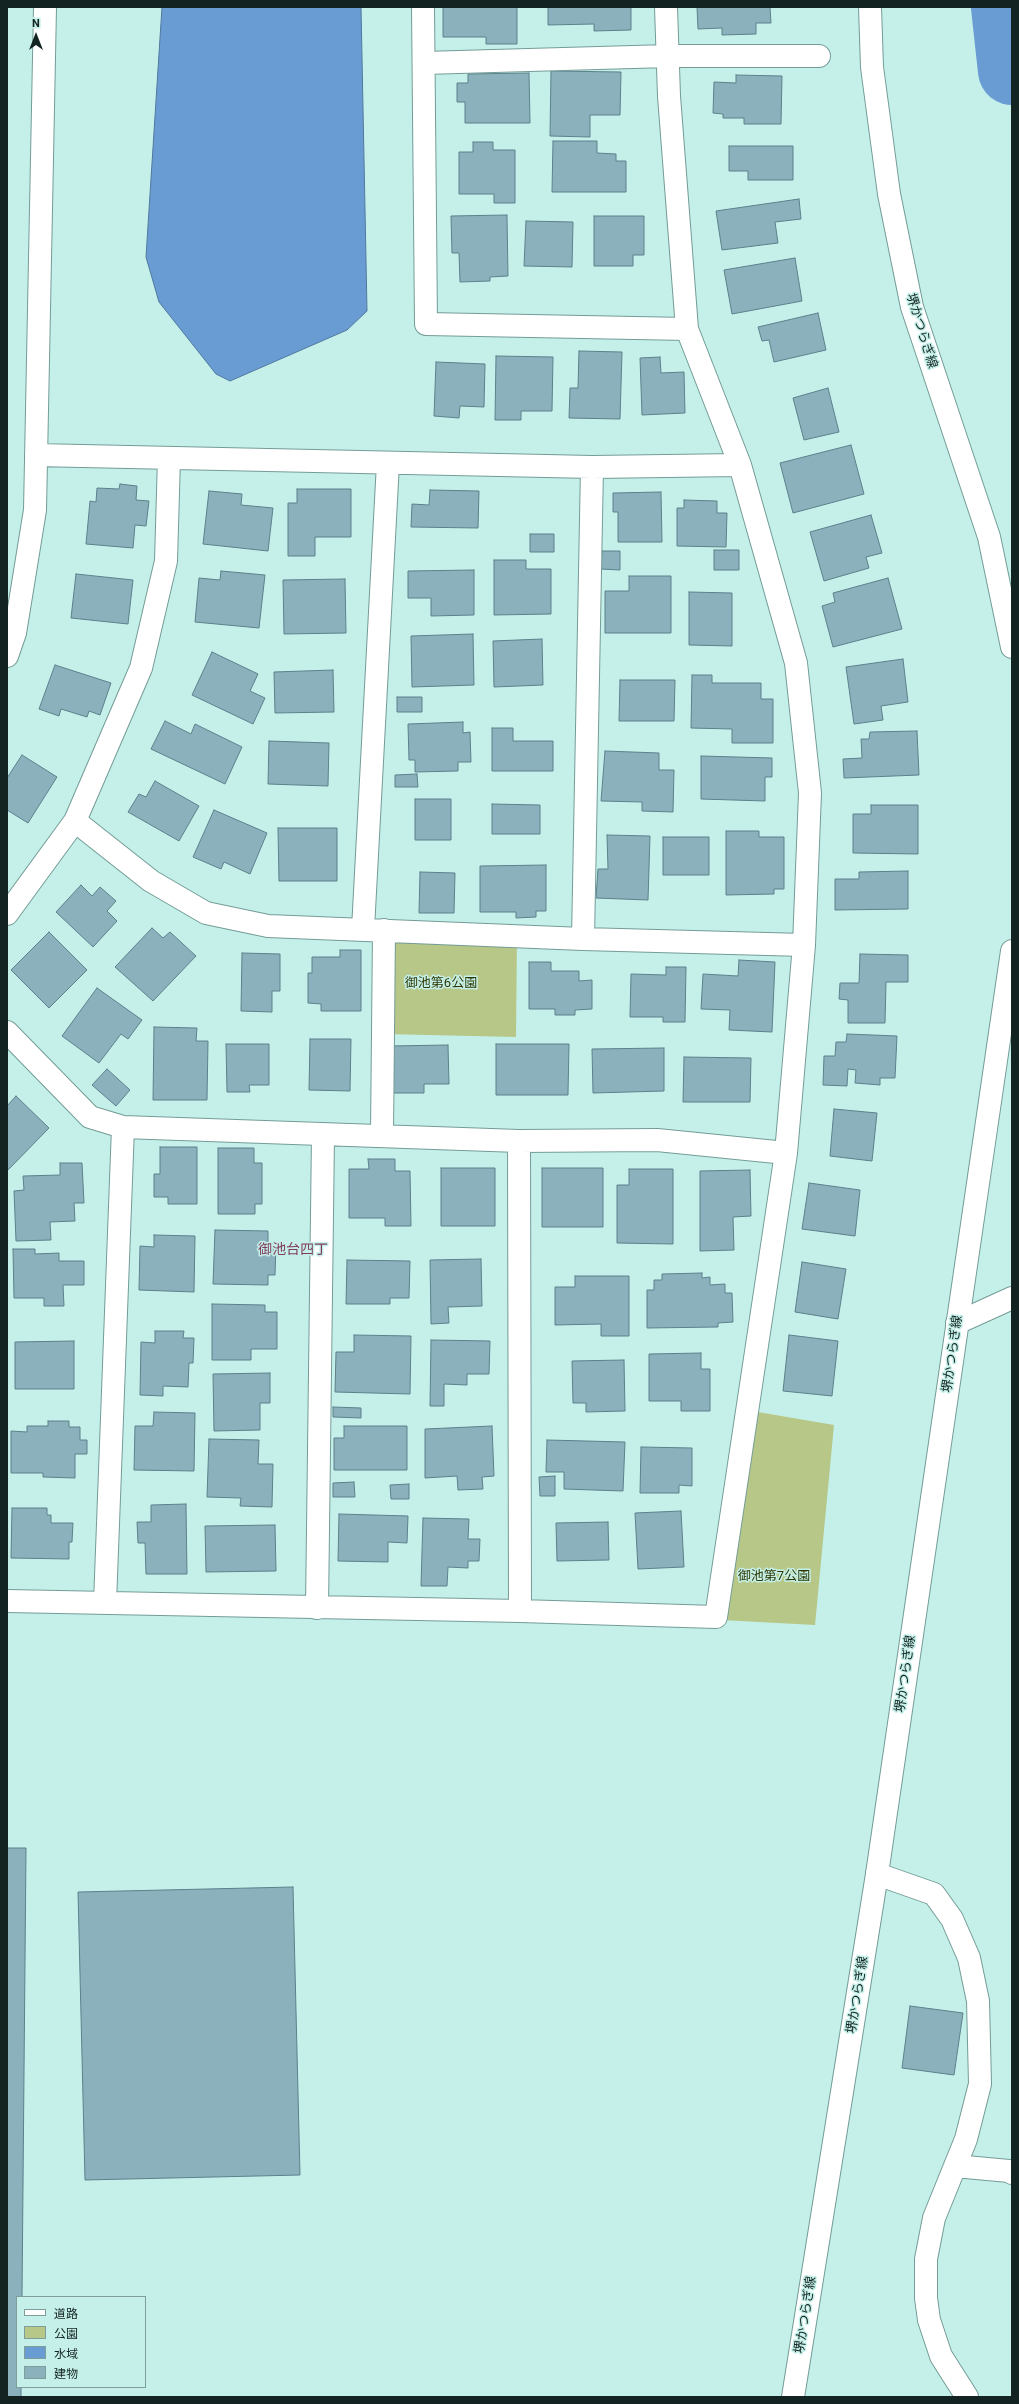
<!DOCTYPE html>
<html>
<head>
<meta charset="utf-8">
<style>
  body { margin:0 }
  #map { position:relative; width:1019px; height:2404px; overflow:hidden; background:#c5f0e9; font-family:Roboto,"Noto Sans JP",sans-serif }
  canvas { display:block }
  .frame { position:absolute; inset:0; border:8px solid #132321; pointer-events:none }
  .legend { position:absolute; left:16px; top:2296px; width:130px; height:92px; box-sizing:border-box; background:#c5f0e9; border:1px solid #7e9e99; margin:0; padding:5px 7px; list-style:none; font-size:12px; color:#132321 }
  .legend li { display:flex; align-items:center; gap:8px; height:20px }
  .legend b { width:20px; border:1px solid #7e9e99 }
  .north { position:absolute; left:16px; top:16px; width:40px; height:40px; -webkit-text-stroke:3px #c5f0e9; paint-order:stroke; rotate:0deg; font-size:11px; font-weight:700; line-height:16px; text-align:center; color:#132321 }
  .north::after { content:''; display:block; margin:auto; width:14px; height:18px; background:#132321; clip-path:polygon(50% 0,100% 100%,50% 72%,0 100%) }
</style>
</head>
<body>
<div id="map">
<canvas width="1019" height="2404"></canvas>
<div class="frame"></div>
<ul class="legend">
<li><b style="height:5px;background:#fff"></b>道路</li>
<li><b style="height:11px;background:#b7c787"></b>公園</li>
<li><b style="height:11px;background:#6a9cd4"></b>水域</li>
<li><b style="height:11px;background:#8bb1bd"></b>建物</li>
</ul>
<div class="north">N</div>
</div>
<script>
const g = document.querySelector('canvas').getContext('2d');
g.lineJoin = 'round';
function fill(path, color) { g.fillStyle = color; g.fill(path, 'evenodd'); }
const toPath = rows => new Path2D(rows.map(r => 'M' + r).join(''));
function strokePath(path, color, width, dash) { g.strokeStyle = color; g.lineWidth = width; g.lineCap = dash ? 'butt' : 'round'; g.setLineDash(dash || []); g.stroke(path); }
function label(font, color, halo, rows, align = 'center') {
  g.font = font + ' Roboto,"Noto Sans JP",sans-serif'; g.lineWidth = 3; g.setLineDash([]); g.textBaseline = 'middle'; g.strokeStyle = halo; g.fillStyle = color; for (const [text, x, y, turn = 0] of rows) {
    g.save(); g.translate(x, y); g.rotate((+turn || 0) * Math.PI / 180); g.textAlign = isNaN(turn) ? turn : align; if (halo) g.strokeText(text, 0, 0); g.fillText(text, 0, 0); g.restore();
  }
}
const green = toPath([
  [384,930,517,936,516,1037,383,1034],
  [752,1411,834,1425,815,1625,721,1620]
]);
const water = toPath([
  [162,7,361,7,367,311,347,330,230,381,216,374,159,302,146,257,162,7]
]);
const river = toPath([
  [1005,7,1012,71]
]);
const building = toPath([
  [443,7,517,7,517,44,486,44,486,37,443,37,443,7],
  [548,7,631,7,631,30,594,31,594,24,548,25,548,7],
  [697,7,770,7,771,23,756,23,756,34,722,35,722,28,698,29,697,7],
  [551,71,621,72,620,115,590,115,590,137,550,136,551,71],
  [529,73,530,123,465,123,465,102,457,102,457,83,468,83,468,74,529,73],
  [736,75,782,76,781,124,744,124,744,118,723,118,723,114,713,113,714,82,736,83,736,75],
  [553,141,597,141,597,153,616,154,616,161,626,161,626,192,552,192,553,141],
  [473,142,493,142,493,150,515,150,515,203,494,203,494,194,459,194,459,152,473,152,473,142],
  [729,146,793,146,793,180,748,180,748,171,729,171,729,146],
  [799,199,801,219,775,222,778,243,722,250,716,211,799,199],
  [507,215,508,276,490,277,490,281,460,282,459,253,452,253,451,216,507,215],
  [594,216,644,216,644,255,633,255,633,266,594,266,594,216],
  [526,221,573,222,572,267,524,266,526,221],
  [795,258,802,301,732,314,724,270,795,258],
  [818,313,826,350,774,362,769,340,762,341,758,327,818,313],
  [579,351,622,352,620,419,569,418,570,388,578,388,579,351],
  [496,356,553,357,552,411,521,411,521,420,495,420,496,356],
  [660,357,661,373,684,372,685,413,642,415,640,358,660,357],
  [436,362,485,364,484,407,460,406,459,418,434,416,436,362],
  [828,388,839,432,804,440,793,398,828,388],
  [851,445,864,494,793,513,780,463,851,445],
  [120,484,137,486,136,500,149,501,146,526,135,525,133,548,86,544,90,501,96,502,97,488,119,489,120,484],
  [297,489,351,489,351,537,315,537,315,556,288,556,288,503,297,503,297,489],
  [430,490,479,491,478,528,411,527,412,504,429,505,430,490],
  [209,491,242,494,241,505,273,508,268,551,203,544,209,491],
  [661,492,662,542,618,542,618,512,613,512,613,493,661,492],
  [684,500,717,501,717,513,727,513,726,547,677,546,677,508,684,508,684,500],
  [871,515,882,553,866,557,869,568,824,581,810,532,871,515],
  [530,534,554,534,554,552,530,552,530,534],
  [714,550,739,550,739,570,714,570,714,550],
  [602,551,620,551,620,570,601,569,602,551],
  [494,560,526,560,526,569,551,569,551,614,494,615,494,560],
  [474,570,474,615,431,616,431,598,408,598,408,571,474,570],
  [221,571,265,575,259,628,195,622,199,578,220,580,221,571],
  [76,574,133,580,128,624,71,618,76,574],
  [629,576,671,576,671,633,605,633,605,591,629,591,629,576],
  [888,578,902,629,833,647,822,606,835,602,833,593,888,578],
  [345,579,346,633,284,634,283,580,345,579],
  [689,592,732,593,732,646,689,645,689,592],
  [473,634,474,685,412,687,411,636,473,634],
  [542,639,543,685,494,687,493,641,542,639],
  [212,652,258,674,250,691,265,698,253,724,192,695,212,652],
  [903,659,908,702,881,706,883,720,854,724,846,667,903,659],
  [55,665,111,683,100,715,89,711,87,717,61,709,59,716,39,709,55,665],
  [333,670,334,712,275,713,274,672,333,670],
  [692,675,712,675,712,683,761,683,761,699,773,699,773,743,732,743,732,729,691,728,692,675],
  [620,680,675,680,674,721,619,721,620,680],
  [397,697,422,697,422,712,397,712,397,697],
  [165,721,191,734,195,724,242,747,225,784,151,749,165,721],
  [463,722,463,733,470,732,471,762,458,762,458,771,415,772,415,760,409,760,408,724,463,722],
  [492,728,513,728,513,741,553,741,553,771,492,771,492,728],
  [917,731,919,775,844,778,843,759,862,758,861,739,869,739,870,732,917,731],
  [269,741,329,743,328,786,268,784,269,741],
  [605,751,659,753,659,770,674,770,673,812,642,811,642,802,601,801,605,751],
  [22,755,57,777,28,823,7,810,7,778,22,755],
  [701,756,772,758,772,777,765,777,765,801,701,799,701,756],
  [417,774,418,787,395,787,395,775,417,774],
  [155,781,199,806,179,841,128,812,139,794,146,797,155,781],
  [415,799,451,799,451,840,415,840,415,799],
  [492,804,540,805,540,834,492,834,492,804],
  [871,805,918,805,918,854,853,853,853,814,871,814,871,805],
  [214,810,267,833,250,874,224,862,221,869,193,857,214,810],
  [278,828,337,828,337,881,279,881,278,828],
  [726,831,759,831,759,837,784,837,784,889,774,889,774,894,726,895,726,831],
  [607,835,650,836,648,900,596,898,598,869,608,869,607,835],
  [663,837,709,837,709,875,663,875,663,837],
  [546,865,546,911,536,911,536,917,516,918,516,912,480,912,480,866,546,865],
  [908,871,908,909,835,910,835,879,859,879,859,872,908,871],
  [420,872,455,873,454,913,419,913,420,872],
  [81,885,92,896,100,887,116,901,107,911,117,921,93,947,56,912,81,885],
  [152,928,163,938,170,932,196,956,153,1001,115,967,152,928],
  [49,932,87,970,49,1008,11,970,49,932],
  [340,950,361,950,361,1011,321,1011,321,1004,308,1003,308,973,312,973,312,957,340,957,340,950],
  [242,953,280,954,280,991,272,991,272,1012,241,1011,242,953],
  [860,954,908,955,908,982,886,982,885,1023,848,1023,848,1000,839,999,840,983,859,983,860,954],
  [739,960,775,962,772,1032,729,1030,730,1010,701,1009,703,974,738,976,739,960],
  [529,962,551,962,551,971,579,971,579,981,592,980,592,1009,575,1010,575,1015,555,1015,555,1009,529,1009,529,962],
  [666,967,686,967,685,1022,663,1022,663,1017,630,1017,631,974,666,975,666,967],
  [97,988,142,1020,128,1039,121,1034,99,1063,62,1036,97,988],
  [154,1027,197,1028,196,1041,208,1041,207,1100,153,1100,154,1027],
  [847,1034,897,1036,895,1078,880,1078,880,1085,855,1083,856,1070,848,1069,847,1086,823,1085,824,1056,835,1056,836,1042,846,1042,847,1034],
  [310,1039,351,1039,350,1091,309,1090,310,1039],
  [226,1044,269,1044,269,1085,249,1085,250,1092,227,1092,226,1044],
  [496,1044,569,1044,568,1095,496,1095,496,1044],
  [448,1045,449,1084,424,1084,424,1093,391,1093,390,1046,448,1045],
  [664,1048,664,1091,593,1093,592,1049,664,1048],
  [684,1057,751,1058,750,1102,683,1102,684,1057],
  [107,1069,130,1090,116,1106,92,1085,107,1069],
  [16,1096,49,1128,7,1171,7,1106,16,1096],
  [834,1109,877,1113,872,1161,830,1156,834,1109],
  [160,1147,197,1147,197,1204,168,1204,168,1197,154,1197,154,1174,160,1174,160,1147],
  [218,1148,254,1148,254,1163,262,1163,262,1204,255,1204,255,1214,218,1214,218,1148],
  [368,1159,395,1159,395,1171,410,1171,411,1226,385,1226,385,1218,349,1218,349,1169,369,1169,368,1159],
  [60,1163,82,1163,84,1203,74,1203,75,1221,50,1222,51,1240,16,1241,14,1191,24,1190,23,1176,60,1175,60,1163],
  [441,1168,495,1168,495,1226,441,1226,441,1168],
  [542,1168,603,1168,603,1227,542,1227,542,1168],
  [629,1169,673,1169,673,1244,617,1243,617,1185,629,1185,629,1169],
  [750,1170,751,1216,733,1217,734,1250,700,1251,700,1171,750,1170],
  [809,1183,860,1190,855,1236,802,1229,809,1183],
  [215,1230,268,1231,268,1243,276,1243,275,1275,268,1275,268,1285,213,1284,215,1230],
  [154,1235,195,1236,194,1292,139,1290,140,1246,154,1247,154,1235],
  [13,1249,35,1249,35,1254,59,1253,59,1261,84,1261,84,1285,63,1285,64,1306,44,1306,44,1298,14,1298,13,1249],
  [481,1259,482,1306,448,1307,449,1323,431,1324,430,1260,481,1259],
  [347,1260,410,1261,409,1298,390,1298,390,1304,346,1304,347,1260],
  [802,1262,846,1269,838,1319,795,1312,802,1262],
  [702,1273,702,1278,710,1277,710,1285,725,1284,725,1293,732,1293,733,1322,718,1323,718,1327,647,1328,647,1290,654,1290,654,1280,662,1280,662,1274,702,1273],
  [575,1276,629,1276,629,1336,601,1336,601,1324,555,1325,555,1287,575,1287,575,1276],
  [212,1304,265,1305,265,1312,277,1312,277,1349,251,1349,251,1360,212,1360,212,1304],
  [155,1331,184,1331,183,1338,194,1338,193,1363,189,1363,188,1387,163,1386,163,1396,140,1395,141,1342,155,1343,155,1331],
  [354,1335,411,1336,410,1394,335,1392,336,1352,354,1352,354,1335],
  [789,1335,838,1341,832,1396,783,1391,789,1335],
  [431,1340,490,1341,489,1374,467,1374,467,1385,444,1384,444,1406,430,1406,431,1340],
  [74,1341,74,1389,15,1389,15,1342,74,1341],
  [701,1353,701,1369,710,1369,710,1411,681,1411,681,1401,649,1401,649,1354,701,1353],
  [624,1360,625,1411,586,1412,586,1403,573,1403,572,1361,624,1360],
  [270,1373,270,1403,260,1403,260,1430,214,1431,213,1374,270,1373],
  [333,1407,361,1408,361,1418,333,1417,333,1407],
  [154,1412,195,1413,194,1471,134,1470,135,1426,153,1426,154,1412],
  [48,1421,69,1421,69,1427,80,1427,80,1440,87,1440,87,1454,75,1454,75,1478,43,1477,43,1473,11,1473,11,1431,27,1432,27,1426,48,1426,48,1421],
  [344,1426,407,1426,407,1470,334,1470,334,1438,344,1438,344,1426],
  [492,1426,494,1476,482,1477,483,1489,458,1490,457,1476,425,1478,425,1429,492,1426],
  [209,1439,259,1440,258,1464,273,1464,272,1507,240,1506,241,1498,207,1497,209,1439],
  [547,1440,625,1442,623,1491,564,1489,564,1472,546,1472,547,1440],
  [641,1447,692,1448,692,1486,679,1485,679,1493,640,1493,641,1447],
  [555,1476,555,1496,540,1496,539,1477,555,1476],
  [354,1482,355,1497,333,1497,333,1483,354,1482],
  [409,1484,409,1499,391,1499,390,1485,409,1484],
  [186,1504,187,1574,146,1574,145,1543,138,1543,137,1522,151,1522,151,1505,186,1504],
  [12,1508,47,1508,47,1515,51,1515,51,1523,73,1523,72,1542,69,1542,69,1559,11,1558,12,1508],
  [681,1511,684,1567,638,1569,635,1513,681,1511],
  [339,1514,408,1516,407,1543,388,1542,388,1562,338,1561,339,1514],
  [423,1518,469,1519,468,1539,480,1539,479,1561,468,1561,468,1568,448,1567,447,1586,421,1586,423,1518],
  [608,1522,609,1560,557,1561,556,1523,608,1522],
  [275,1525,276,1571,206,1572,205,1526,275,1525],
  [7,1848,26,1848,22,2297,17,2297,17,2387,21,2387,21,2397,7,2397,7,1848],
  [293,1887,300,2175,85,2180,78,1892,293,1887],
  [910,2006,963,2013,954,2075,902,2068,910,2006]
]);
const minor = toPath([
  [423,7,426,324,687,329],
  [424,63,668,56,819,56],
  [36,455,592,467,740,465],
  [7,656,15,633,35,510,45,7],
  [75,821,151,881,206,913,268,926,583,939,804,945],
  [7,914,75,821,141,668,166,561,169,458],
  [363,929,388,463],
  [583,939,592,467],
  [7,1032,90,1117,123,1127,519,1141,657,1140,786,1153],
  [382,1134,384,930],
  [519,1141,520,1611],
  [957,1323,1012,1298],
  [7,1601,520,1611,716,1617,786,1153,804,945,810,793,796,663,740,465,687,329,669,96,666,7],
  [105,1603,123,1127],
  [317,1608,323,1135],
  [877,1874,934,1894,952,1919,969,1958,978,2001,980,2084,966,2139,934,2218,926,2259,926,2298,929,2320,941,2356,967,2397],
  [955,2166,1009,2171,1012,2173]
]);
const major = toPath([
  [870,7,872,67,889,194,912,307,989,537,1012,647],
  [793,2397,877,1874,1012,951]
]);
const streetNames = [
  ["堺かつらぎ線",921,331,73],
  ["堺かつらぎ線",953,1354,-82],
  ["堺かつらぎ線",906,1674,-82],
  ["堺かつらぎ線",858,1995,-81],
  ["堺かつらぎ線",806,2315,-81]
];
const parkNames = [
  ["御池第6公園",441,984],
  ["御池第7公園",774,1577]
];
const neighbourhoodNames = [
  ["御池台四丁",293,1250]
];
fill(green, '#b7c787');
fill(water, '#6a9cd4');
strokePath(water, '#50789e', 1);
strokePath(river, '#6a9cd4', 68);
fill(building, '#8bb1bd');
strokePath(building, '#5c808c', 1);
strokePath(minor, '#749c97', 24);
strokePath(major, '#749c97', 24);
strokePath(minor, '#fff', 22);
strokePath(major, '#fff', 22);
label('13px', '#132321', '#c5f0e9', streetNames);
label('13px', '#2e3700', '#c5f0e9', parkNames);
label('14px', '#7f3c5c', '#c5f0e9', neighbourhoodNames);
</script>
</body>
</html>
